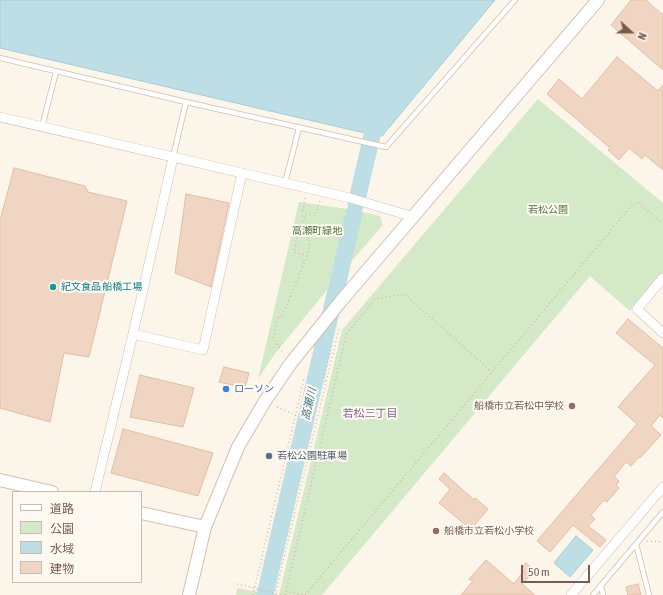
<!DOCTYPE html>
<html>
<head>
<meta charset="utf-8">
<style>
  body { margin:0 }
  #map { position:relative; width:663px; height:595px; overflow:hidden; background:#fcf5e9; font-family:"Asap Condensed","Noto Sans JP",sans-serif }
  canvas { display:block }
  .legend { position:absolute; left:12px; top:491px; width:130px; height:92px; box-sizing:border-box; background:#fef9f0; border:1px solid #c8bbaf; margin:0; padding:5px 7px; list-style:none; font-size:12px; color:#765d4d }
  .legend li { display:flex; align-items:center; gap:8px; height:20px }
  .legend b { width:20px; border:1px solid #c8bbaf }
  .north { position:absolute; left:611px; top:12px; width:40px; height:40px; -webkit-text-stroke:3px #fef9f0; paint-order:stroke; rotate:111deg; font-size:11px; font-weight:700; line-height:16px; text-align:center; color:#765d4d }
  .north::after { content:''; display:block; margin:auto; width:14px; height:18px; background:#765d4d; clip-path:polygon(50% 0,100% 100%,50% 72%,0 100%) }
  .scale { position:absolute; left:521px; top:565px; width:69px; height:18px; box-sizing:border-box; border:2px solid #765d4d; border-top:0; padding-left:5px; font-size:12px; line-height:14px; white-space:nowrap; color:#765d4d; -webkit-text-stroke:3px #fef9f0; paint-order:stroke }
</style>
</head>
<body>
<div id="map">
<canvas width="663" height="595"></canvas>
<ul class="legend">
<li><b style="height:5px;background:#fff"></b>道路</li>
<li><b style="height:11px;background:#d4e9c8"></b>公園</li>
<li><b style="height:11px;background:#bedee5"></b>水域</li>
<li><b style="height:11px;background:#f0d6c2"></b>建物</li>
</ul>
<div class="north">N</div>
<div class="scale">50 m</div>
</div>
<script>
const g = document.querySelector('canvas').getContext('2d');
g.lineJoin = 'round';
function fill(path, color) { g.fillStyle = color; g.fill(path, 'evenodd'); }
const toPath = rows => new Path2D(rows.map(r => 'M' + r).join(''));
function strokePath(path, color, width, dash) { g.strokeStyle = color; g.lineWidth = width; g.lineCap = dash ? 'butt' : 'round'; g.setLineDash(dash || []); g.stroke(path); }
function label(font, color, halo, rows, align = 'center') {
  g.font = font + ' "Asap Condensed","Noto Sans JP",sans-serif'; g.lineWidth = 4; g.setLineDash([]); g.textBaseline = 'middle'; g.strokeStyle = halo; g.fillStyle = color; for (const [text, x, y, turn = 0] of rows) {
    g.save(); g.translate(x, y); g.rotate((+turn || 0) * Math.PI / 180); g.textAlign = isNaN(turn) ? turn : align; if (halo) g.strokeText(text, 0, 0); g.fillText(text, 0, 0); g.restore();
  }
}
const green = toPath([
  [538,99,663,203,663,272,630,311,590,276,322,595,279,595,342,330],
  [299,202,347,209,327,290,274,355,258,379],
  [362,212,380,216,383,225,349,264],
  [237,588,258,592,257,595,236,595]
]);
const water = toPath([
  [0,0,495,0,382,136,356,131,0,48,0,0],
  [576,536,593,550,570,577,554,563,576,536]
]);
const river = toPath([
  [356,204,377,114],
  [265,595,354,213]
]);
const building = toPath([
  [631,0,646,0,663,15,663,70,611,25,631,0],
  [617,57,658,91,663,85,663,170,645,155,642,159,629,148,619,160,608,150,610,148,547,94,559,79,582,99,617,57],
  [14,168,85,186,88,192,127,201,89,357,64,353,50,422,0,408,0,221,14,168],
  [186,194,229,203,211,287,175,273,186,194],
  [628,319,663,348,663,418,660,415,651,426,661,435,640,458,639,457,631,466,626,462,614,477,619,481,616,485,619,488,607,502,604,500,591,515,595,519,588,526,606,540,600,547,573,525,550,552,537,541,637,424,618,407,655,365,616,333,628,319],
  [224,367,249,373,245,388,219,382,224,367],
  [140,375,194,388,183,427,130,417,140,375],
  [123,429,213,453,198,496,111,473,123,429],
  [444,473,474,500,475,498,488,509,473,527,470,524,468,527,439,503,450,489,439,479,444,473],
  [486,560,514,584,523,572,521,570,526,563,535,571,522,584,535,595,461,595,473,581,469,579,486,560],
  [638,584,641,595,628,595,626,587,638,584]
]);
const path = toPath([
  [305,198,303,210,305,213],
  [300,230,298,232,294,252,307,256],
  [282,351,273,339,278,316,282,317,307,256,310,241,300,230,305,214,315,216,320,201],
  [325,382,324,379,332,343],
  [277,407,296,415],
  [647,541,663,542],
  [237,584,282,595],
  [286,591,301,595,306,594],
  [253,595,304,379],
  [275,595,339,328],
  [285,595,346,335,375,299,404,294,492,372],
  [305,595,633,204,639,203,663,224]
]);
const lane = toPath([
  [0,58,186,102,386,147,515,0],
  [42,127,56,72],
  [173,157,186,102],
  [285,183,299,128],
  [636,544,649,595],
  [601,586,603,595],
  [593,595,663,512]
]);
const street = toPath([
  [0,117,350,198,414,217],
  [663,278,637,309,663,333],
  [133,334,203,350,242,173],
  [95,492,133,334,173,158],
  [571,595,663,487]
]);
const secondary = toPath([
  [0,480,52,492],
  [141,513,205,527],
  [189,595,205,527,238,447,265,401,291,363,341,301,598,0]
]);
const markers = [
  [53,287,4,"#0f9aa8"],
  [226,389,4,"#3f7fe0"],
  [572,406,4,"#8d6e63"],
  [269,456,4,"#5c6f8a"],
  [436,531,4,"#8d6e63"]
];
const parkNames = [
  ["若松公園",548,210],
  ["高瀬町緑地",317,231]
];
const cultureNames = [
  ["紀文食品 船橋工場",61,287]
];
const shopNames = [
  ["ローソン",234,389]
];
const educationNames = [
  ["船橋市立若松中学校",564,406],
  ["船橋市立若松小学校",444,531,"left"]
];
const serviceNames = [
  ["若松公園駐車場",277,456]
];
const waterNames = [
  ["高瀬川",309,404,-77]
];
const neighbourhoodNames = [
  ["若松三丁目",370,414]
];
fill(green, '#d4e9c8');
fill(water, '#bedee5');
strokePath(water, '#a4cdd6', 1);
strokePath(river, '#bedee5', 17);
fill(building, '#f0d6c2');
strokePath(building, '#e2bda3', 1);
strokePath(lane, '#cebeaf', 6);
strokePath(street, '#cebeaf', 10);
strokePath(secondary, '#d3c0af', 14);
strokePath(path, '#d5b9a4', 1.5, [1, 3]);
strokePath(lane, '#fff', 4.5);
strokePath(street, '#fff', 9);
strokePath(secondary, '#fff', 12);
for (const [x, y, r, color] of markers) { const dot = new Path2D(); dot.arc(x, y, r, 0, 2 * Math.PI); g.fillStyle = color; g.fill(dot); strokePath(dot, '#fef9f0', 1.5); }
label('10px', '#537a45', '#fef9f0', parkNames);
label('10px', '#0d838f', '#fef9f0', cultureNames, 'left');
label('10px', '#366cbe', '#fef9f0', shopNames, 'left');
label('10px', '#785e54', '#fef9f0', educationNames, 'right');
label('10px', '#4e5e75', '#fef9f0', serviceNames, 'left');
label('italic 11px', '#477a88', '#fef9f0', waterNames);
label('11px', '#846691', '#fef9f0', neighbourhoodNames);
</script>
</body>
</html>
